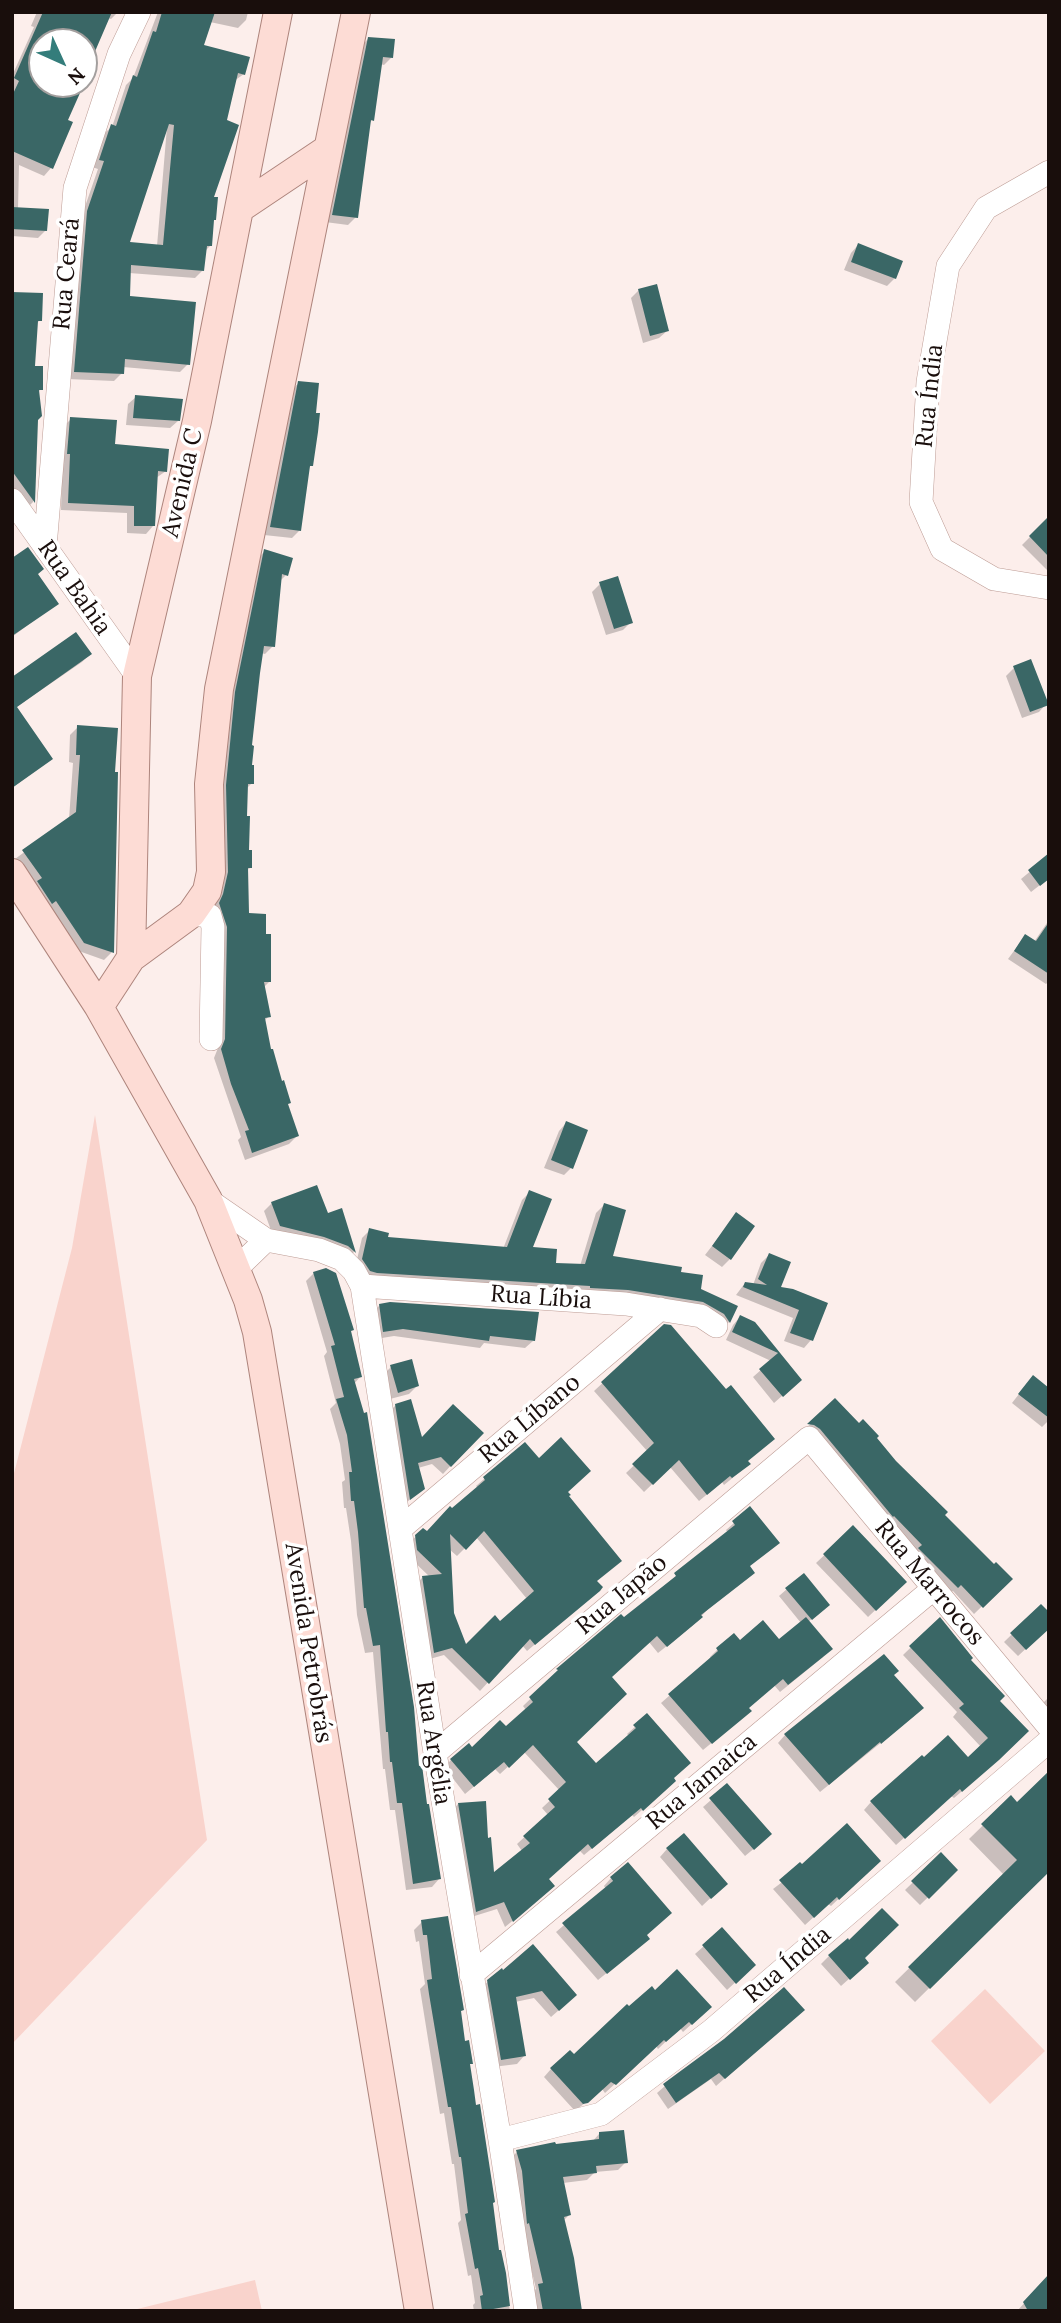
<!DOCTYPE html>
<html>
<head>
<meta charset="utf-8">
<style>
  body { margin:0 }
  #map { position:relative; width:1061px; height:2323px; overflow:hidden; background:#fceeeb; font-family:Lora,serif }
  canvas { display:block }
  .frame { position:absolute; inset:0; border:14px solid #190e0c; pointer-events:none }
  .north { position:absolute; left:28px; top:28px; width:70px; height:70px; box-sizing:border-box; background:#fff; border:2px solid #a39f9e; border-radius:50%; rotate:135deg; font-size:19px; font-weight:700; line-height:28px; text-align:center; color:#190e0c }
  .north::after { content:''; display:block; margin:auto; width:24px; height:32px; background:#347d7b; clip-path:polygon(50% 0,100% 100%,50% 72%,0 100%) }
</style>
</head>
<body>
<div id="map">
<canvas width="1061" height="2323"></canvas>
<div class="frame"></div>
<div class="north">N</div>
</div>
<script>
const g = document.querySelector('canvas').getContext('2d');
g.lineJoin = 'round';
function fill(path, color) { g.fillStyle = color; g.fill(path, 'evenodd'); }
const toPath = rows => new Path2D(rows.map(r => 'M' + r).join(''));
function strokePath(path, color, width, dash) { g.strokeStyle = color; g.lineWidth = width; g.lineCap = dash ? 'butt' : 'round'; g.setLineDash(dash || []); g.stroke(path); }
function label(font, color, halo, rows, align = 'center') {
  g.font = font + ' Lora,serif'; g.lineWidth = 7; g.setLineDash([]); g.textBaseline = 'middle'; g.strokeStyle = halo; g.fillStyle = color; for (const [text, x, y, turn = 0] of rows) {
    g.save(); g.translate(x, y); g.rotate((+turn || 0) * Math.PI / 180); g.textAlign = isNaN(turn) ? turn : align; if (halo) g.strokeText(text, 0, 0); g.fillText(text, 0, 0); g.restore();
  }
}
const green = toPath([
  [95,1115,207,1840,12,2044,12,1481,72,1248],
  [985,1989,1045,2051,990,2104,931,2041],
  [255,2280,262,2311,129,2311]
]);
const shadow = toPath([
  [37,12,118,12,111,19,108,18,91,58,93,59,84,79,84,42,42,42,42,84,82,84,65,121,51,168,44,176,19,165,18,209,46,230,38,238,12,236,12,76,34,27,31,26],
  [158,12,248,12,246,20,238,28,210,22,201,47,244,74,234,81,211,199,215,219,212,222,210,246,205,251,203,270,195,278,129,273,128,298,188,364,180,372,123,367,122,373,114,381,67,379,80,221,98,169,92,167,103,134,112,127,126,85,133,78],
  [167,127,157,246,127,244],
  [369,38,392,57,384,65,380,64,372,120,369,124,356,217,348,225,325,222,361,46],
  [858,245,895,278,887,286,844,270,851,253],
  [639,290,667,331,659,338,643,343,631,298],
  [12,293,40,320,36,324,34,368,41,389,37,393,33,502,26,509,12,489],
  [299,383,311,465,308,469,300,530,292,538,264,535,291,390],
  [136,397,178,421,170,428,126,425,128,404],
  [71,419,114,446,166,471,156,478,153,526,146,534,127,533,127,513,61,510,63,427],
  [1042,525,1049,531,1049,572,1022,545],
  [265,551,286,575,280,581,273,646,265,654,261,653,250,747,252,783,246,789,248,852,250,868,246,871,247,915,270,981,264,987,269,1016,264,1021,270,1052,297,1136,289,1144,245,1160,238,1140,241,1137,214,1058,218,1048,220,936,212,914,221,881,219,794,228,701,257,559],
  [12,560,36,575,57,603,12,637],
  [600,584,631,622,623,630,606,635,592,592],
  [90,654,82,662,15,708,51,759,12,788,12,679],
  [1014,668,1046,704,1039,712,1022,718,1006,676],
  [78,727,113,774,117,774,112,952,104,960,76,950,15,859,69,819,73,763,69,762,70,735],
  [1049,856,1049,878,1031,892,1021,879],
  [1049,920,1049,981,1046,984,1008,959,1025,936,1034,942],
  [566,1123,571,1168,564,1175,544,1168,559,1131],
  [530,1192,530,1249,554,1265,580,1266,596,1213,604,1205,610,1257,679,1273,699,1290,736,1307,729,1322,721,1329,716,1322,369,1280,355,1268,362,1238,370,1230,386,1238,503,1249,522,1200],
  [272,1203,327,1216,341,1210,354,1252,347,1259,272,1233,264,1211],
  [736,1215,730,1259,722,1267,705,1255],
  [769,1255,778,1289,826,1304,811,1340,804,1348,784,1341,793,1318,736,1295,745,1283,753,1285,761,1263],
  [314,1273,349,1332,360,1377,354,1384,418,1768,439,1879,432,1887,406,1890,395,1810,390,1810,385,1769,383,1769,373,1652,365,1653,357,1615,351,1541,346,1508,344,1508,342,1482,345,1480,340,1444,330,1409,336,1403,324,1356,327,1352,306,1281],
  [380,1305,533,1341,525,1348,484,1343,480,1348,394,1336,376,1339,372,1313],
  [740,1317,754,1324,800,1380,774,1403,753,1377,771,1361,726,1340,733,1325],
  [664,1326,741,1471,724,1485,722,1482,699,1501,670,1467,644,1492,626,1473,648,1452,594,1391],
  [391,1367,417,1386,409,1394,390,1399,383,1375],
  [1026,1385,1049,1390,1049,1420,1042,1427,1012,1403],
  [835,1400,874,1438,943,1515,994,1567,1010,1579,974,1614,953,1591,949,1594,802,1432],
  [396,1405,421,1440,481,1433,443,1474,432,1464,418,1468,423,1489,402,1506,388,1413],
  [525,1445,566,1492,596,1582,590,1598,527,1651,522,1645,480,1691,444,1655,426,1660,415,1585,422,1578,430,1577,410,1558,408,1544,423,1530,427,1533,478,1488,476,1486,484,1479],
  [476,1537,527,1599,500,1623,466,1647,453,1613,449,1549,457,1556],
  [750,1509,748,1567,693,1625,658,1653,649,1642,610,1678,575,1742,596,1766,629,1736,627,1734,647,1716,672,1779,666,1789,634,1817,632,1815,584,1855,579,1850,547,1879,545,1894,505,1927,497,1909,468,1918,451,1812,458,1804,486,1839,492,1876,522,1851,517,1844,548,1815,542,1808,560,1791,524,1752,500,1774,495,1769,465,1794,444,1767,451,1760,506,1729,526,1710,523,1706,551,1679,728,1533,726,1530],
  [853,1528,905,1582,868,1617,816,1563],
  [787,1589,820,1612,808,1622,823,1657,780,1692,774,1685,747,1708,742,1718,703,1750,661,1703,711,1659,710,1657,717,1650,739,1642,779,1641,801,1623,779,1596],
  [1041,1606,1049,1627,1018,1656,1004,1642],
  [939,1620,998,1701,989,1768,954,1798,951,1796,896,1845,864,1810,871,1802,968,1760,981,1747,953,1717,957,1712,903,1655],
  [892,1676,914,1716,820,1792,778,1743,785,1735],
  [1049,1697,1049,1721,1038,1708],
  [727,1786,762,1842,745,1856,703,1807],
  [1011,1798,1049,1870,915,2002,895,1982,1004,1875,969,1839],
  [667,1849,718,1891,702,1906,660,1857],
  [941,1855,956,1870,920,1905,905,1890],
  [802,1867,871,1868,831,1906,828,1904,805,1925,773,1889],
  [611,1878,645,1935,640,1946,598,1980,556,1932,606,1889,604,1886],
  [422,1922,459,2012,498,2252,504,2273,510,2311,474,2311,473,2305,475,2303,471,2275,468,2276,458,2223,461,2220,454,2164,452,2164,444,2113,440,2114,420,1989,425,1984,419,1941,416,1942,414,1930],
  [722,1930,754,1965,727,1990,695,1954],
  [829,1956,859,1970,841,1986,821,1964],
  [501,1970,567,2003,551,2017,534,1998,515,2002,524,2056,517,2064,493,2067,480,1989],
  [655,1992,710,2007,683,2032,680,2028,658,2049,656,2046,605,2093,602,2089,575,2111,544,2077,551,2069,574,2057],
  [795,2017,716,2086,711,2079,668,2109,657,2093,665,2086],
  [599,2134,626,2162,618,2170,595,2172,587,2180,563,2183,569,2215,563,2221,580,2311,534,2311,531,2293,536,2289,522,2230,509,2160,517,2152,592,2142],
  [1049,2276,1049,2311,1017,2311]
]);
const building = toPath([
  [43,12,112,12,84,77,84,42,42,42,42,84,84,84,68,120,73,122,53,169,12,151,12,96,19,81,14,78],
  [162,12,215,12,204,45,250,57,245,75,238,73,227,120,239,125,214,197,218,197,216,220,214,220,212,246,207,246,204,271,131,265,130,296,196,302,190,365,125,359,124,374,74,372,87,211,104,161,99,160,111,124,116,126,133,75,137,77,153,31,156,32],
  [169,124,174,125,163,245,130,242],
  [368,37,395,39,393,58,383,57,374,121,371,120,358,218,332,215],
  [12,207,49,209,47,231,12,229],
  [858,243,903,261,896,279,851,262],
  [657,284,669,331,650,336,638,289],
  [12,292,43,293,42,321,38,321,35,366,43,366,43,390,39,390,42,416,38,420,35,503,12,471],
  [298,381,319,383,316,413,320,413,318,432,313,466,310,466,301,531,270,527],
  [135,395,183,399,180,421,133,418],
  [70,417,117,420,115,444,169,449,167,472,158,471,155,526,134,526,134,506,68,503,70,454,67,454],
  [1049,516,1049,557,1029,536],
  [28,547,44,569,38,574,59,604,12,636,12,558],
  [264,549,293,558,288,576,282,574,275,647,264,646,260,673,252,745,254,746,252,765,254,765,254,784,248,784,247,816,250,816,249,850,252,850,252,868,248,868,249,913,266,914,266,934,271,934,271,982,264,982,271,1017,265,1018,271,1049,273,1049,282,1081,284,1080,291,1103,288,1104,299,1136,252,1153,245,1131,249,1130,231,1084,221,1049,225,1039,227,927,219,903,223,894,228,872,226,785,235,692],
  [618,576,633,623,614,629,599,582],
  [76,632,92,654,17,707,53,759,12,788,12,677],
  [1031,659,1049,705,1030,712,1013,666],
  [77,725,118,728,115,772,118,772,114,953,84,943,56,901,52,904,37,881,42,878,22,850,76,812,80,755,76,755],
  [1049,853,1049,879,1040,886,1028,870],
  [1049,922,1049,974,1014,951,1025,934,1036,941],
  [566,1121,588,1130,573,1169,551,1160],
  [317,1185,328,1213,342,1208,356,1253,348,1246,324,1237,280,1226,271,1202],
  [529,1190,552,1199,533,1247,557,1249,556,1263,585,1264,604,1203,626,1210,613,1256,682,1267,681,1272,703,1275,701,1289,738,1306,730,1323,724,1314,703,1302,628,1290,590,1288,590,1286,377,1273,370,1271,362,1259,369,1228,389,1233,388,1237,507,1247],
  [736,1212,755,1226,731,1260,712,1246],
  [769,1253,791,1262,781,1287,793,1289,828,1303,813,1341,790,1333,799,1310,743,1287,745,1282,767,1285,758,1279],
  [326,1268,336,1273,354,1330,351,1331,362,1377,354,1379,364,1413,367,1412,414,1707,419,1766,422,1765,427,1804,429,1804,441,1879,413,1884,402,1803,397,1803,392,1762,390,1762,388,1732,386,1732,380,1645,373,1646,366,1608,364,1608,358,1532,354,1501,351,1501,349,1472,352,1472,347,1435,336,1399,344,1397,331,1346,335,1345,313,1272],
  [390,1302,539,1312,535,1341,490,1336,489,1341,403,1329,383,1332,379,1304],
  [740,1315,755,1322,802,1380,783,1397,759,1369,778,1353,732,1332],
  [664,1324,671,1325,726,1389,731,1385,775,1439,748,1461,751,1464,732,1478,730,1476,707,1495,679,1460,653,1485,632,1464,654,1443,601,1382],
  [412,1359,419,1386,398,1393,390,1365],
  [1033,1375,1049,1388,1049,1418,1018,1394],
  [835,1398,859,1423,863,1419,879,1436,877,1438,896,1461,948,1512,945,1515,994,1564,996,1562,1013,1579,983,1608,961,1585,958,1588,918,1548,922,1545,894,1516,893,1517,820,1429,814,1425,807,1424],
  [411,1399,422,1437,453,1404,484,1433,451,1467,441,1457,418,1463,425,1489,410,1500,395,1404],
  [561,1437,591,1471,568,1492,571,1495,569,1496,622,1561,597,1581,603,1587,600,1591,535,1645,530,1639,489,1684,452,1648,434,1653,422,1576,442,1574,417,1550,415,1535,423,1528,427,1531,450,1506,452,1508,485,1480,483,1477,525,1442,539,1458],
  [484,1531,534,1591,500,1621,495,1615,466,1644,454,1613,450,1534,466,1550],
  [750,1506,780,1543,750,1566,755,1573,701,1615,703,1617,667,1647,657,1636,612,1677,627,1694,577,1742,596,1763,636,1728,633,1725,647,1713,691,1763,674,1778,676,1781,643,1811,641,1808,592,1849,588,1844,549,1879,555,1886,513,1922,504,1902,476,1912,458,1803,486,1801,488,1838,491,1837,494,1872,530,1843,523,1836,555,1807,548,1799,566,1782,533,1745,509,1768,504,1762,474,1787,450,1759,469,1743,472,1747,500,1720,506,1726,533,1702,529,1697,558,1670,556,1669,621,1614,624,1617,676,1576,674,1573,735,1525,732,1521],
  [853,1525,907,1582,876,1611,823,1554],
  [804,1573,830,1605,812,1620,785,1588],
  [1041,1604,1049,1612,1049,1629,1026,1650,1010,1633],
  [806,1617,833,1649,788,1685,783,1679,749,1708,752,1711,712,1744,668,1694,718,1651,716,1648,734,1633,740,1640,763,1620,779,1639],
  [940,1617,973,1658,971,1660,1005,1696,1000,1701,1029,1731,999,1760,962,1792,960,1789,905,1839,870,1801,922,1755,924,1757,948,1735,968,1757,988,1738,959,1708,964,1704,909,1646],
  [884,1654,899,1671,894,1675,924,1708,881,1744,880,1742,829,1785,784,1734],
  [1049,1771,1049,1872,930,1989,908,1967,1017,1860,981,1824,1011,1795,1017,1802],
  [727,1783,772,1834,754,1850,709,1798],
  [847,1823,881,1861,839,1900,837,1897,814,1918,779,1880,800,1862,802,1864],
  [684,1833,728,1884,711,1899,666,1848],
  [941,1852,958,1870,929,1899,911,1881],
  [628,1862,672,1913,647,1935,650,1939,607,1974,562,1923,613,1881,610,1877],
  [882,1908,899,1925,865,1958,869,1963,850,1980,828,1955,848,1938,849,1940],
  [448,1916,464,2010,461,2011,465,2041,469,2040,473,2064,470,2064,474,2090,476,2105,480,2104,495,2202,493,2203,499,2250,501,2250,506,2273,510,2306,482,2311,480,2296,483,2295,478,2268,475,2269,465,2214,468,2213,461,2157,459,2157,451,2107,448,2107,429,1994,427,1980,432,1979,427,1935,423,1935,421,1920],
  [722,1927,756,1965,736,1984,702,1945],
  [533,1944,577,1995,559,2011,542,1991,516,1997,526,2056,501,2060,487,1980,502,1968,503,1970],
  [677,1969,712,2007,692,2025,689,2022,666,2042,664,2040,616,2085,611,2082,588,2103,583,2104,550,2068,570,2050,574,2054,627,2004,629,2006,652,1986,655,1990],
  [784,1987,805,2010,725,2079,719,2073,676,2103,663,2084,724,2039],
  [624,2130,628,2163,596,2166,597,2173,563,2177,571,2215,564,2217,574,2258,582,2311,543,2311,538,2284,543,2283,529,2223,527,2224,522,2171,516,2150,555,2142,556,2144,599,2139,599,2132],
  [1049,2274,1049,2311,1028,2311,1023,2302]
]);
const minor = toPath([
  [1049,172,986,208,948,266,928,382,921,502,942,549,994,579,1049,588],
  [12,500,137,676],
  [45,547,75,188,119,54,139,12],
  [191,914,210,916,213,927,211,1039],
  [208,1200,266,1240,319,1250,342,1259,354,1271,362,1286,435,1753,500,2140,526,2311],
  [237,1268,266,1240],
  [362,1286,626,1304,701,1316,716,1326],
  [400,1529,660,1309],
  [435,1753,809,1438,1049,1727],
  [471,1975,933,1589],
  [500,2140,601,2114,711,2031,1049,1741]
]);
const major = toPath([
  [240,208,328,149],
  [12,873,99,1007,208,1200,248,1300,257,1332,419,2311],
  [131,958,137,676,197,421,278,12],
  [99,1007,131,958,191,914,207,891,211,872,209,784,219,689,356,12]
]);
const streetNames = [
  ["Rua Ceará",67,274,-85],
  ["Rua Índia",930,396,-84],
  ["Avenida C",183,483,-77],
  ["Rua Bahia",74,588,55],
  ["Rua Líbia",541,1298,4],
  ["Rua Líbano",530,1419,-40],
  ["Rua Marrocos",929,1583,50],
  ["Rua Japão",622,1595,-40],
  ["Avenida Petrobrás",308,1643,81],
  ["Rua Argélia",433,1743,81],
  ["Rua Jamaica",702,1782,-40],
  ["Rua Índia",788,1965,-40]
];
fill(green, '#f9d3cc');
fill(shadow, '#0003');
fill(building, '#3a6766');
strokePath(minor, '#bd9c95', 24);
strokePath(major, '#ad847c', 30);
strokePath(minor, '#fff', 23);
strokePath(major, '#fddcd5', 28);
label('24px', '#190e0c', '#fff', streetNames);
</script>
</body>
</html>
